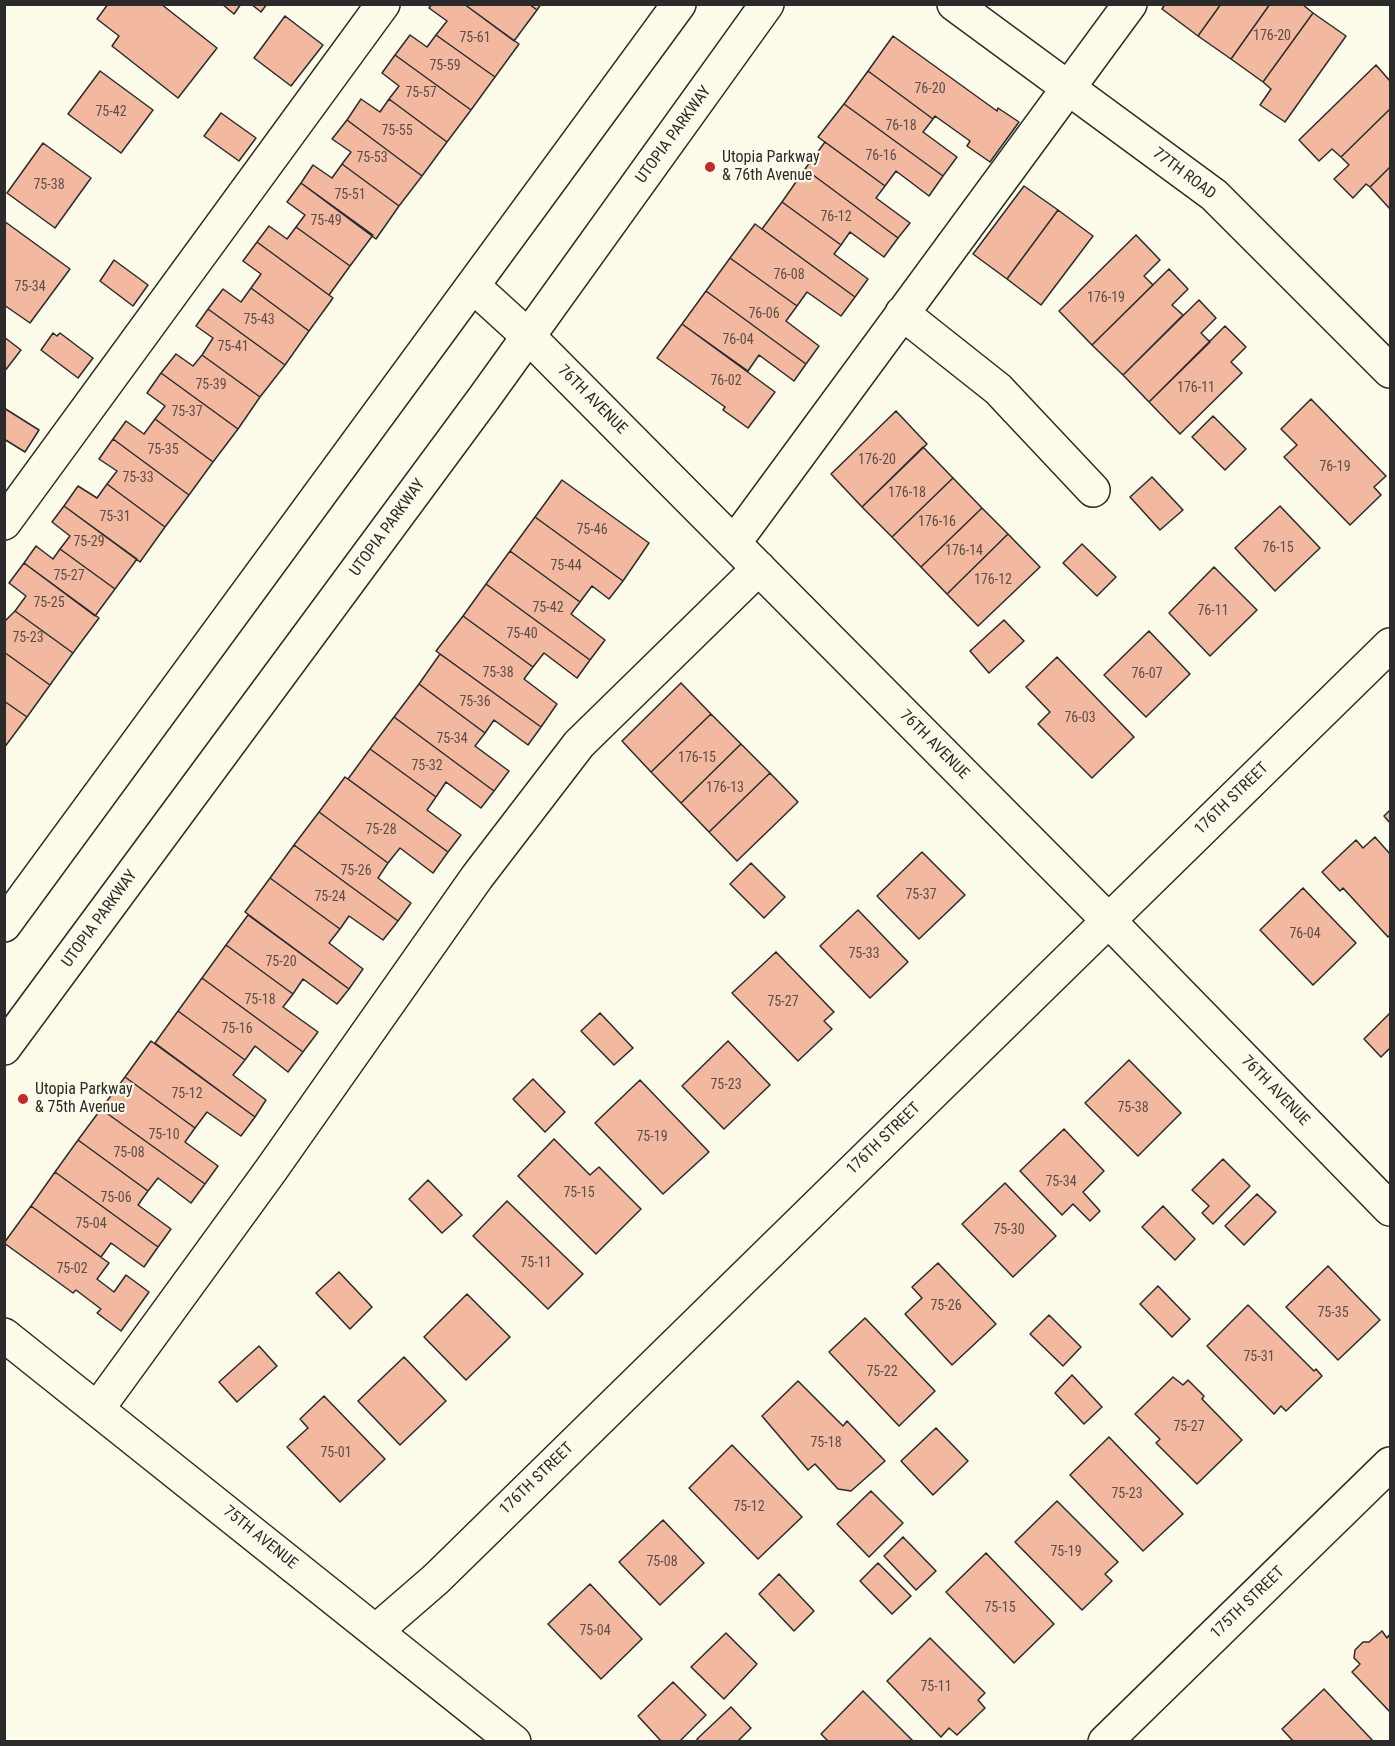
<!DOCTYPE html>
<html>
<head>
<meta charset="utf-8">
<style>
  body { margin:0 }
  #map { position:relative; width:1395px; height:1746px; overflow:hidden; background:#fdfbea; font-family:"Roboto Condensed",sans-serif }
  canvas { display:block }
  .frame { position:absolute; inset:0; border:6px solid #2b2b2b; pointer-events:none }
</style>
</head>
<body>
<div id="map">
<canvas width="1395" height="1746"></canvas>
<div class="frame"></div>
</div>
<script>
const g = document.querySelector('canvas').getContext('2d');
g.lineJoin = 'round';
function fill(path, color) { g.fillStyle = color; g.fill(path, 'evenodd'); }
const toPath = rows => new Path2D(rows.map(r => 'M' + r).join(''));
function strokePath(path, color, width, dash) { g.strokeStyle = color; g.lineWidth = width; g.lineCap = dash ? 'butt' : 'round'; g.setLineDash(dash || []); g.stroke(path); }
function label(font, color, halo, rows, align = 'center') {
  g.font = font + ' "Roboto Condensed",sans-serif'; g.lineWidth = 4.5; g.setLineDash([]); g.textBaseline = 'middle'; g.strokeStyle = halo; g.fillStyle = color; for (const [text, x, y, turn = 0] of rows) {
    g.save(); g.translate(x, y); g.rotate((+turn || 0) * Math.PI / 180); g.textAlign = isNaN(turn) ? turn : align; if (halo) g.strokeText(text, 0, 0); g.fillText(text, 0, 0); g.restore();
  }
}
const building = toPath([
  [108,4,161,4,217,48,178,98,112,46,119,36,97,19,108,4],
  [222,4,241,4,234,14,222,4],
  [251,4,267,4,261,12,251,4],
  [432,4,464,4,519,44,495,77,436,35,447,21,429,8,432,4],
  [464,4,529,4,537,10,514,41,464,4],
  [529,4,541,4,537,10,529,4],
  [1165,4,1221,4,1198,36,1162,9,1165,4],
  [1221,4,1270,4,1231,59,1198,36,1221,4],
  [1270,4,1302,4,1313,13,1263,82,1231,59,1270,4],
  [1313,13,1346,36,1285,122,1260,105,1271,89,1263,82,1313,13],
  [285,16,323,45,291,86,254,58,285,16],
  [410,35,427,47,436,35,495,77,471,110,395,55,410,35],
  [893,36,997,111,998,108,1019,122,990,162,967,146,970,141,935,116,933,119,868,71,893,36],
  [395,55,471,110,447,142,389,99,399,86,382,73,395,55],
  [1376,65,1390,81,1390,109,1341,157,1332,149,1319,161,1299,140,1376,65],
  [100,71,153,110,121,153,68,114,100,71],
  [868,71,933,119,923,132,957,157,943,176,844,104,868,71],
  [361,99,380,112,389,99,447,142,422,176,347,120,361,99],
  [844,104,943,176,929,196,896,171,885,186,818,137,844,104],
  [1390,109,1390,167,1370,187,1366,184,1353,198,1334,179,1349,165,1341,157,1390,109],
  [221,113,256,138,239,161,204,136,221,113],
  [347,120,422,176,399,206,342,164,351,152,332,139,347,120],
  [825,142,885,186,876,198,910,223,898,238,805,169,825,142],
  [43,143,91,178,55,228,7,193,43,143],
  [342,164,399,206,376,239,301,183,313,165,332,178,342,164],
  [1390,167,1390,209,1370,187,1390,167],
  [805,169,898,238,884,257,850,232,841,245,782,202,805,169],
  [301,183,373,235,350,266,296,227,305,215,287,202,301,183],
  [1024,186,1058,210,1007,279,973,254,1024,186],
  [782,202,841,245,834,254,868,279,855,297,762,229,782,202],
  [1058,210,1093,236,1041,305,1007,279,1058,210],
  [4,221,70,269,30,323,4,305,4,221],
  [755,224,855,297,841,316,807,292,797,306,730,258,755,224],
  [269,226,287,239,296,227,350,266,329,295,257,242,269,226],
  [1136,235,1160,260,1144,276,1153,285,1092,345,1059,311,1136,235],
  [257,242,333,298,309,331,251,288,261,274,243,261,257,242],
  [730,258,797,306,786,321,819,346,806,364,706,291,730,258],
  [114,260,148,285,133,306,100,281,114,260],
  [1169,269,1188,289,1172,305,1183,315,1123,375,1092,345,1169,269],
  [251,288,309,331,285,365,208,309,223,289,241,302,251,288],
  [706,291,806,364,794,381,759,355,748,371,682,324,706,291],
  [1199,300,1216,318,1201,333,1210,342,1149,402,1123,375,1199,300],
  [208,309,285,365,260,397,202,355,213,338,196,326,208,309],
  [682,324,775,392,748,428,723,410,725,407,657,358,682,324],
  [1225,326,1246,347,1231,362,1242,373,1180,434,1149,402,1225,326],
  [53,333,57,336,60,333,93,358,78,378,41,350,53,333],
  [4,337,21,350,4,372,4,337],
  [176,354,193,366,202,355,260,397,238,429,161,373,176,354],
  [161,373,238,429,213,462,155,419,165,406,147,393,161,373],
  [1311,399,1386,476,1374,487,1381,495,1350,525,1284,457,1297,445,1281,429,1311,399],
  [4,408,39,430,25,452,4,439,4,408],
  [896,411,927,444,862,507,831,474,896,411],
  [1213,416,1246,449,1225,470,1192,437,1213,416],
  [155,419,213,462,189,495,113,439,126,421,144,434,155,419],
  [113,439,189,495,165,527,107,484,117,471,99,459,113,439],
  [923,447,953,478,892,537,862,507,923,447],
  [1152,477,1183,510,1160,530,1130,497,1152,477],
  [953,478,982,508,921,567,892,537,953,478],
  [562,480,649,543,623,581,535,517,562,480],
  [107,484,165,527,140,562,64,506,78,486,97,498,107,484],
  [64,506,137,559,115,589,60,549,70,536,52,522,64,506],
  [1280,506,1320,548,1275,591,1235,548,1280,506],
  [982,508,1008,534,947,594,921,567,982,508],
  [535,517,623,581,609,599,592,586,580,602,510,551,535,517],
  [1008,534,1040,567,978,626,947,594,1008,534],
  [1082,544,1116,577,1097,596,1063,563,1082,544],
  [36,546,53,559,60,549,115,589,95,616,24,563,36,546],
  [510,551,580,602,571,614,605,640,590,660,486,584,510,551],
  [24,563,99,618,73,653,15,611,26,596,9,583,24,563],
  [1214,567,1257,610,1210,656,1169,613,1214,567],
  [486,584,590,660,577,678,544,653,533,667,463,616,486,584],
  [15,611,73,653,50,685,4,652,4,622,15,611],
  [463,616,533,667,524,679,557,704,541,727,436,651,463,616],
  [1004,620,1024,641,989,673,970,651,1004,620],
  [1149,631,1190,674,1146,717,1104,675,1149,631],
  [4,652,50,685,27,717,4,701,4,652],
  [440,654,541,727,528,745,494,720,485,733,419,684,440,654],
  [1057,657,1134,737,1092,778,1038,724,1050,712,1026,687,1057,657],
  [681,683,711,714,651,772,622,741,681,683],
  [419,684,485,733,475,746,509,771,494,791,394,717,419,684],
  [4,701,27,717,4,748,4,701],
  [711,714,741,744,681,803,651,772,711,714],
  [394,717,494,791,481,808,446,782,436,797,370,749,394,717],
  [741,744,770,773,709,832,681,803,741,744],
  [370,749,436,797,427,810,461,835,448,852,348,779,370,749],
  [770,773,798,802,737,861,709,832,770,773],
  [345,777,448,852,433,873,400,848,388,863,319,812,345,777],
  [1390,810,1390,823,1384,816,1390,810],
  [319,812,388,863,378,878,411,903,398,921,294,845,319,812],
  [1375,837,1390,854,1390,935,1388,937,1343,888,1340,891,1322,872,1356,840,1363,848,1375,837],
  [294,845,398,921,383,940,349,916,340,929,270,878,294,845],
  [922,852,965,895,919,939,877,896,922,852],
  [751,863,785,897,764,918,730,884,751,863],
  [270,878,340,929,329,943,363,969,349,989,245,912,270,878],
  [1303,888,1356,943,1313,985,1260,930,1303,888],
  [858,910,908,962,870,998,820,946,858,910],
  [248,915,349,989,337,1004,303,979,293,994,226,945,248,915],
  [226,945,293,994,283,1007,318,1032,303,1052,202,978,226,945],
  [776,952,834,1012,824,1021,832,1029,798,1061,732,993,776,952],
  [202,978,303,1052,288,1072,255,1046,245,1060,178,1011,202,978],
  [178,1011,245,1060,233,1075,266,1100,255,1117,155,1043,178,1011],
  [600,1013,633,1048,614,1065,581,1031,600,1013],
  [1390,1013,1390,1048,1381,1057,1364,1039,1390,1013],
  [151,1041,255,1117,241,1136,207,1112,195,1128,125,1077,151,1041],
  [728,1041,770,1085,724,1129,682,1086,728,1041],
  [1129,1060,1181,1113,1138,1156,1085,1103,1129,1060],
  [125,1077,195,1128,185,1142,218,1166,205,1184,101,1109,125,1077],
  [533,1079,565,1112,545,1132,513,1099,533,1079],
  [640,1080,709,1152,663,1194,595,1123,640,1080],
  [101,1109,205,1184,191,1203,158,1178,148,1191,78,1140,101,1109],
  [1064,1129,1104,1171,1083,1192,1100,1211,1090,1221,1073,1204,1062,1215,1020,1171,1064,1129],
  [554,1139,590,1175,599,1167,641,1209,596,1254,518,1176,554,1139],
  [78,1140,148,1191,138,1205,171,1229,158,1247,55,1172,78,1140],
  [1223,1159,1250,1186,1213,1224,1202,1213,1209,1206,1192,1190,1223,1159],
  [55,1172,158,1247,144,1267,111,1243,101,1257,31,1206,55,1172],
  [428,1180,462,1215,442,1233,409,1199,428,1180],
  [1005,1183,1056,1236,1013,1277,962,1224,1005,1183],
  [1257,1194,1276,1212,1244,1245,1225,1226,1257,1194],
  [507,1201,583,1274,548,1309,473,1236,507,1201],
  [31,1206,109,1263,97,1279,114,1292,126,1275,149,1292,121,1331,97,1313,101,1309,76,1290,73,1293,4,1243,31,1206],
  [1163,1206,1195,1239,1175,1260,1142,1227,1163,1206],
  [938,1263,996,1324,952,1365,905,1314,922,1298,912,1287,938,1263],
  [1328,1266,1380,1320,1338,1360,1286,1307,1328,1266],
  [339,1272,372,1307,350,1329,316,1293,339,1272],
  [1158,1286,1190,1319,1172,1337,1140,1304,1158,1286],
  [467,1294,510,1337,466,1380,424,1337,467,1294],
  [1248,1305,1314,1371,1316,1369,1322,1376,1286,1411,1281,1406,1274,1414,1207,1346,1248,1305],
  [1049,1315,1081,1347,1063,1366,1030,1334,1049,1315],
  [865,1318,935,1391,899,1426,829,1352,865,1318],
  [259,1346,277,1366,237,1402,219,1382,259,1346],
  [404,1357,446,1401,400,1445,358,1401,404,1357],
  [1072,1375,1102,1407,1084,1424,1055,1393,1072,1375],
  [1173,1377,1183,1385,1188,1380,1204,1396,1202,1399,1242,1440,1197,1484,1156,1443,1160,1439,1135,1414,1173,1377],
  [798,1381,843,1426,847,1421,885,1461,851,1491,838,1489,815,1464,808,1470,762,1416,798,1381],
  [324,1396,385,1459,340,1502,287,1447,308,1428,300,1419,324,1396],
  [936,1428,968,1461,933,1495,901,1461,936,1428],
  [1109,1437,1183,1514,1143,1551,1070,1475,1109,1437],
  [732,1445,802,1517,758,1559,689,1488,732,1445],
  [871,1491,903,1523,869,1557,837,1524,871,1491],
  [1057,1501,1118,1562,1105,1574,1112,1581,1082,1610,1015,1542,1057,1501],
  [663,1520,704,1563,660,1605,619,1562,663,1520],
  [903,1537,936,1571,916,1590,884,1556,903,1537],
  [986,1553,1054,1624,1014,1663,946,1592,986,1553],
  [878,1563,911,1596,892,1614,860,1581,878,1563],
  [779,1574,814,1611,794,1631,759,1594,779,1574],
  [590,1584,642,1639,601,1679,548,1624,590,1584],
  [1382,1631,1387,1638,1390,1634,1390,1712,1352,1672,1360,1664,1354,1658,1355,1650,1363,1642,1369,1642,1382,1631],
  [726,1633,757,1664,724,1699,691,1667,726,1633],
  [930,1638,985,1693,978,1700,985,1708,957,1735,949,1728,941,1737,887,1681,930,1638],
  [673,1682,706,1715,679,1742,662,1742,638,1716,673,1682],
  [1324,1689,1374,1742,1294,1742,1282,1729,1324,1689],
  [863,1691,914,1742,829,1742,821,1734,863,1691],
  [731,1707,751,1728,737,1742,699,1742,697,1739,731,1707]
]);
const minor = toPath([
  [954,4,1214,195,1390,371],
  [473,286,529,337,1108,920,1390,1209],
  [902,313,998,389,1093,490],
  [4,523,383,4],
  [734,543,1130,4],
  [4,1335,514,1742],
  [98,1408,271,1170,477,877,579,744,759,568],
  [376,1631,436,1579,1390,645],
  [1105,1742,1390,1464]
]);
const major = toPath([
  [4,925,679,4],
  [4,1048,484,398,767,4]
]);
const markers = [
  [710,167,6,"#c62828"],
  [23,1099,6,"#c62828"]
];
const numberNames = [
  ["176-20",1272,36],
  ["75-61",475,38],
  ["75-59",445,66],
  ["76-20",930,89],
  ["75-57",421,93],
  ["75-42",111,112],
  ["76-18",901,126],
  ["75-55",397,131],
  ["76-16",881,156],
  ["75-53",372,158],
  ["75-38",49,185],
  ["75-51",350,195],
  ["76-12",836,217],
  ["75-49",326,221],
  ["76-08",789,275],
  ["75-34",30,287],
  ["176-19",1106,298],
  ["76-06",764,314],
  ["75-43",259,320],
  ["76-04",738,340],
  ["75-41",233,347],
  ["76-02",726,381],
  ["75-39",211,385],
  ["176-11",1196,388],
  ["75-37",187,412],
  ["75-35",163,450],
  ["176-20",877,460],
  ["76-19",1335,467],
  ["75-33",138,478],
  ["176-18",907,493],
  ["75-31",115,517],
  ["176-16",937,522],
  ["75-46",592,530],
  ["75-29",89,542],
  ["76-15",1278,548],
  ["176-14",964,551],
  ["75-44",566,566],
  ["75-27",69,576],
  ["176-12",993,580],
  ["75-25",49,603],
  ["75-42",548,608],
  ["76-11",1213,611],
  ["75-40",522,634],
  ["75-23",28,638],
  ["75-38",498,673],
  ["76-07",1147,674],
  ["75-36",475,702],
  ["76-03",1080,718],
  ["75-34",452,739],
  ["176-15",697,758],
  ["75-32",427,766],
  ["176-13",725,788],
  ["75-28",381,830],
  ["75-26",356,871],
  ["75-37",921,895],
  ["75-24",330,897],
  ["76-04",1305,934],
  ["75-33",864,954],
  ["75-20",281,962],
  ["75-18",260,1000],
  ["75-27",783,1002],
  ["75-16",237,1029],
  ["75-23",726,1085],
  ["75-12",187,1094],
  ["75-38",1133,1108],
  ["75-10",164,1135],
  ["75-19",652,1137],
  ["75-08",129,1153],
  ["75-34",1061,1182],
  ["75-15",579,1193],
  ["75-06",116,1198],
  ["75-04",91,1224],
  ["75-30",1009,1230],
  ["75-11",536,1263],
  ["75-02",72,1269],
  ["75-26",946,1306],
  ["75-35",1333,1313],
  ["75-31",1259,1357],
  ["75-22",882,1372],
  ["75-27",1189,1427],
  ["75-18",826,1443],
  ["75-01",336,1453],
  ["75-23",1127,1494],
  ["75-12",749,1507],
  ["75-19",1066,1552],
  ["75-08",662,1562],
  ["75-15",1000,1608],
  ["75-04",595,1631],
  ["75-11",936,1687]
];
const streetNames = [
  ["UTOPIA PARKWAY",674,135,-54],
  ["77TH ROAD",1184,174,37],
  ["76TH AVENUE",592,400,45],
  ["UTOPIA PARKWAY",388,528,-54],
  ["76TH AVENUE",934,745,45],
  ["176TH STREET",1232,799,-44],
  ["UTOPIA PARKWAY",100,919,-54],
  ["76TH AVENUE",1275,1091,46],
  ["176TH STREET",884,1139,-44],
  ["176TH STREET",537,1479,-44],
  ["75TH AVENUE",260,1538,39],
  ["175TH STREET",1248,1603,-44]
];
const poiNames = [
  ["Utopia Parkway",722,158],
  ["& 76th Avenue",722,176],
  ["Utopia Parkway",35,1090],
  ["& 75th Avenue",35,1108]
];
fill(building, '#f2b8a0');
strokePath(building, '#2b2b2b', 1.5);
strokePath(minor, '#2b2b2b', 36);
strokePath(major, '#2b2b2b', 36);
strokePath(minor, '#fdfbea', 33);
strokePath(major, '#fdfbea', 33);
for (const [x, y, r, color] of markers) { const dot = new Path2D(); dot.arc(x, y, r, 0, 2 * Math.PI); g.fillStyle = color; g.fill(dot); strokePath(dot, '#fdfbea', 2); }
label('14px', '#5d4e48', null, numberNames);
label('16px', '#2b2b2b', '#fdfbea', streetNames);
label('16px', '#2b2b2b', '#fdfbea', poiNames, 'left');
</script>
</body>
</html>
